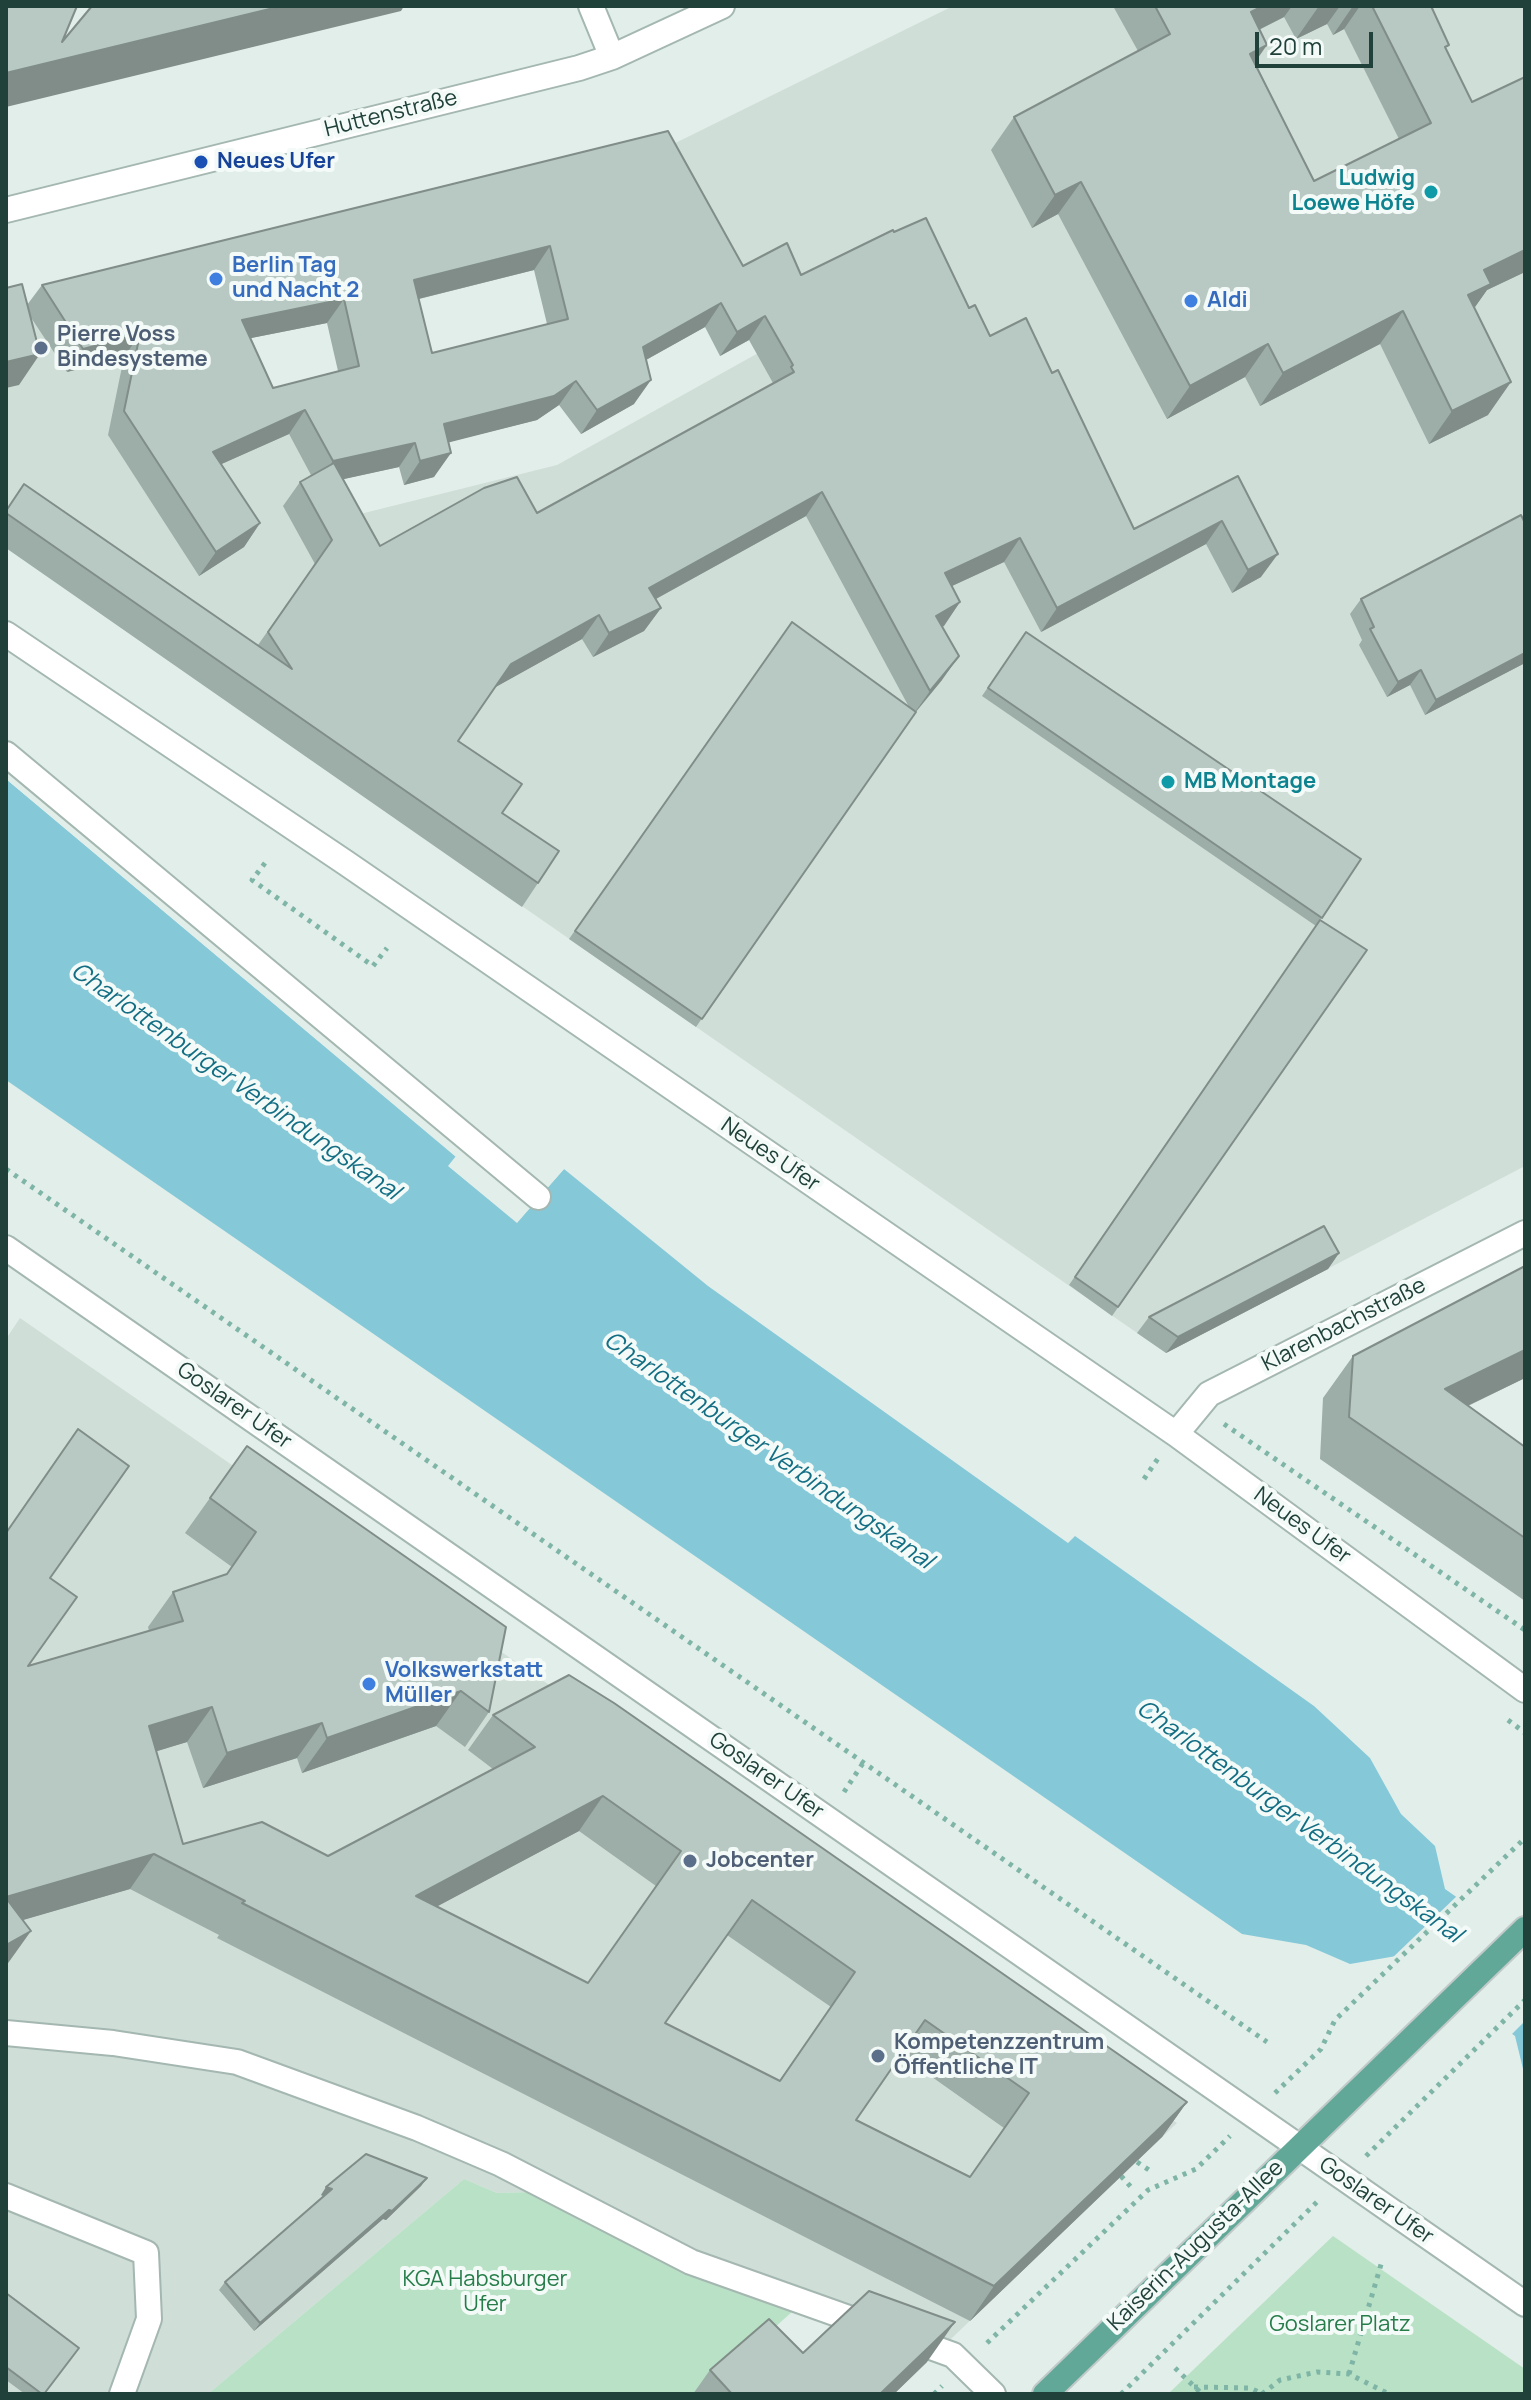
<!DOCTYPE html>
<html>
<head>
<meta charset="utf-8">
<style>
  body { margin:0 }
  #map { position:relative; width:1531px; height:2400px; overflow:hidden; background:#e2eee9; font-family:Manrope,sans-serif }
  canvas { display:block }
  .frame { position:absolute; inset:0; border:8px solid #20413a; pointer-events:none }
  .scale { position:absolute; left:1255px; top:32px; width:118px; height:36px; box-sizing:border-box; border:4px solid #20413a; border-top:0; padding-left:10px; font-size:24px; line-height:28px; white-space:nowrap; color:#20413a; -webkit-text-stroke:6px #f3faf7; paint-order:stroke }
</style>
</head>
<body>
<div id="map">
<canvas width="1531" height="2400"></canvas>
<div class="frame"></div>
<div class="scale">20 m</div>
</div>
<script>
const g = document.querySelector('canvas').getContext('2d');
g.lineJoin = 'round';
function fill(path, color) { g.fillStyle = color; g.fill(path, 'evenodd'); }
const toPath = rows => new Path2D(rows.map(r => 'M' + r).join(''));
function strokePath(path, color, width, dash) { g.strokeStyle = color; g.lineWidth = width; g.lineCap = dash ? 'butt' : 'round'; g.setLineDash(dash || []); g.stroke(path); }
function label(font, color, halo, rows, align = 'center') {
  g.font = font + ' Manrope,sans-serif'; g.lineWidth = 8; g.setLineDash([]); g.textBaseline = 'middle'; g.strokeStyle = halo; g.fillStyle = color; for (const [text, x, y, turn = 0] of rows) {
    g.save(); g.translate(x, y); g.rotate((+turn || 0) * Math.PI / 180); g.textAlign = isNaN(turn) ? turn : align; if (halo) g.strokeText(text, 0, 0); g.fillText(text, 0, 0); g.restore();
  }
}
const built = toPath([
  [953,6,1525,6,1525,1166,1166,1353,6,548,6,313,135,282,276,410,336,520,557,465,760,352,651,155],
  [20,1318,568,1698,1177,2123,931,2358,534,2192,497,2193,464,2179,208,2394,6,2394,6,1339]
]);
const green = toPath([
  [464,2179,497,2193,534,2192,794,2310,701,2394,208,2394],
  [1333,2236,1525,2369,1525,2394,1168,2394]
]);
const water = toPath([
  [6,779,456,1157,449,1166,517,1222,564,1169,708,1286,1068,1543,1075,1536,1314,1706,1370,1758,1401,1814,1435,1846,1445,1889,1525,1945,1525,2077,1515,2036,1402,1955,1350,1964,1306,1945,1242,1934,6,1080]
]);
const pier = toPath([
  [6,775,459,1154,460,1158,454,1166,517,1217,561,1167,564,1169,517,1223,448,1166,456,1156,6,779],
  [1459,1894,1525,1940,1525,2021,1509,2037,1401,1959,1389,1961]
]);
const path = toPath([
  [265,863,252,880,373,966,387,948],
  [6,1169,1267,2042],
  [1224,1424,1525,1630],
  [1144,1479,1159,1457],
  [1508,1720,1525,1733],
  [844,1792,863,1763],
  [1275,2093,1321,2049,1335,2020,1525,1838],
  [1366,2156,1525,2000],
  [1137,2162,1149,2170],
  [1121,2176,1131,2187],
  [987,2343,1148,2190,1196,2169,1230,2136],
  [1175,2368,1202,2394],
  [1349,2374,1382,2261],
  [1194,2387,1250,2388,1263,2394],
  [934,2394,942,2386],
  [1121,2394,1321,2198],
  [1262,2394,1280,2380,1317,2372,1349,2374,1389,2394]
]);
const minor = toPath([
  [591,6,612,57],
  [6,210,579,68,612,57,722,6],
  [6,634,346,863,1176,1434,1525,1690],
  [6,754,538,1197],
  [6,1248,1525,2304],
  [1176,1434,1209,1394,1525,1233],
  [6,2033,113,2043,237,2062,417,2128,501,2164,691,2262,871,2326],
  [6,2196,146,2253,149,2319,122,2394],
  [906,2338,953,2355,993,2394]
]);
const major = toPath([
  [1045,2394,1525,1929]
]);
const wall = toPath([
  [1113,6,1431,6,1446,49,1472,102,1525,77,1525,272,1487,290,1474,308,1488,415,1429,444,1380,344,1260,406,1245,377,1167,419,1058,214,1032,228,991,150,1014,117,1138,51],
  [1284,17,1296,39,1327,24,1333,35,1344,29,1399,139,1314,181,1255,63,1259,30],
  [668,131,743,266,801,275,894,232,969,308,990,336,1052,373,1134,529,1238,476,1261,577,1232,593,1206,544,1041,632,1004,562,952,586,960,602,942,627,942,680,916,712,696,1027,569,939,792,622,909,707,806,516,656,599,661,608,644,631,593,657,582,639,495,687,458,741,502,813,538,883,522,907,6,548,6,510,258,645,315,564,283,506,300,482,311,475,289,434,221,464,260,523,244,547,199,576,108,435,124,357,67,372,30,316,19,385,27,305,42,285],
  [534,270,547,324,432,353,419,299],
  [327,323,338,371,273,388,251,338],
  [705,327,720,356,749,340,773,383,537,513,380,546,343,479,399,467,404,485,434,477,448,442,537,420,559,405,581,434,634,404,646,360],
  [1361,599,1525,663,1425,715,1410,685,1387,697,1359,645,1362,640,1350,614],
  [1026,632,1361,859,1320,920,1367,950,1112,1316,1069,1285,1316,926,982,696],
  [1339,1253,1328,1269,1166,1353,1137,1333,1149,1317],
  [1353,1356,1525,1378,1468,1406,1525,1447,1525,1601,1320,1459,1323,1398],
  [247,1446,489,1712,465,1747,436,1726,302,1773,297,1758,203,1788,187,1742,156,1751,183,1844,328,1856,493,1769,468,1750,493,1715,1187,2102,1162,2137,970,2321,217,1938,219,1935,130,1889,22,1920,6,1966,6,1532,50,1578,28,1666,149,1631,148,1627,173,1592,227,1574,232,1567,185,1533],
  [579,1831,656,1886,588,1983,437,1906],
  [727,1935,831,2007,779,2081,665,2023],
  [901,2055,1004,2128,970,2177,856,2120],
  [427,2178,421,2186,386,2220,383,2219,254,2331,219,2290,225,2282,323,2196,321,2195],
  [6,2293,45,2394,25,2394,6,2380],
  [803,2353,927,2362,894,2394,693,2394,710,2370]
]);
const shadedWall = toPath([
  [282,6,404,6,401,11,6,107,6,73],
  [1263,6,1292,6,1284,17,1228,45,1251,12],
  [1319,6,1340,6,1327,24,1296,39],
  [1353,6,1360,6,1344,29,1333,35],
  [1267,45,1244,78,1250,54],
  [1081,182,1058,214,1032,228,1055,195],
  [550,246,534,270,398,304,414,280],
  [1525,250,1525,272,1487,290,1468,317,1445,328,1484,270],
  [344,299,327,323,226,343,242,320],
  [721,303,705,327,626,371,643,347],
  [1403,311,1380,344,1260,406,1283,373],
  [765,316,749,340,720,356,737,332],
  [140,334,124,357,67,372,83,349],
  [1268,344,1245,377,1167,419,1190,386],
  [40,354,19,385,6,388,6,362],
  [651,380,634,404,581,434,597,410],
  [576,381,559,405,537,420,427,448,444,424],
  [1511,382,1488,415,1429,444,1452,411],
  [305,410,289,434,197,475,213,452],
  [415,443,399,467,317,485,333,461],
  [451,453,434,477,404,485,420,461],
  [822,492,806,516,632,612,649,588],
  [1222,521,1206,544,1041,632,1057,608],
  [260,523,244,547,199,576,216,552],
  [1020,538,1004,562,928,597,945,573],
  [1278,554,1261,577,1232,593,1248,570],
  [960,602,944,626,920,639,936,616],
  [661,608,644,631,593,657,609,633],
  [599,615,582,639,494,688,511,664],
  [1525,653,1525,663,1425,715,1436,700],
  [959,656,942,680,913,715,930,691],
  [1421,670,1410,685,1387,697,1398,682],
  [1339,1253,1328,1269,1166,1353,1178,1337],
  [1525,1350,1525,1378,1415,1431,1445,1389],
  [461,1691,436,1726,302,1773,327,1738],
  [212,1707,187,1742,125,1761,149,1726],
  [322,1723,297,1758,203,1788,227,1753],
  [603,1796,579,1831,391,1931,416,1896],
  [154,1854,130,1889,6,1925,6,1897],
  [31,1931,6,1966,6,1967,6,1945],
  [1187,2102,1162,2137,970,2321,994,2286],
  [427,2178,421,2186,386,2220,383,2219,254,2331,260,2323],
  [326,2187,332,2189,326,2197,321,2195],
  [955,2322,927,2362,894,2394,880,2394]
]);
const building = toPath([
  [6,6,77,6,62,42,92,6,282,6,6,73,6,6],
  [1155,6,1263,6,1251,12,1267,45,1250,54,1314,181,1431,123,1372,6,1431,6,1449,45,1445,47,1472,102,1525,77,1525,250,1484,270,1491,284,1468,295,1511,382,1452,411,1403,311,1283,373,1268,344,1190,386,1081,182,1055,195,1014,117,1170,34,1155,6],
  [668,131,743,266,787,243,801,275,893,230,894,232,926,218,969,308,975,305,990,336,1026,318,1052,373,1058,370,1134,529,1238,476,1278,554,1248,570,1222,521,1057,608,1020,538,945,573,960,602,936,616,959,656,930,691,822,492,649,588,661,608,609,633,599,615,511,664,458,741,522,784,502,813,559,851,538,883,6,513,6,511,24,484,292,669,268,632,332,540,300,482,334,463,380,546,484,488,517,477,537,513,794,372,791,367,793,365,765,316,737,332,721,303,643,347,651,380,597,410,576,381,554,396,444,424,451,453,420,461,415,443,333,461,305,410,213,452,260,523,216,552,124,411,140,334,83,349,42,285,668,131],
  [550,246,568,319,432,353,414,280,550,246],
  [344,299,359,366,273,388,242,320,344,299],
  [22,284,40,354,6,362,6,288,22,284],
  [1521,515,1525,523,1525,653,1436,700,1421,670,1398,682,1370,629,1374,627,1361,599,1521,515],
  [792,622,916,712,702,1019,575,931,792,622],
  [1026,632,1361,859,1322,918,988,688,1026,632],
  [1320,920,1367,950,1118,1307,1075,1277,1320,920],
  [1324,1226,1339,1253,1178,1337,1149,1317,1324,1226],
  [1525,1266,1525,1350,1445,1389,1525,1447,1525,1538,1349,1417,1353,1356,1525,1266],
  [78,1429,129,1466,50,1578,77,1597,28,1666,183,1621,173,1592,227,1574,256,1532,210,1498,247,1446,506,1627,489,1712,461,1691,327,1738,322,1723,227,1753,212,1707,149,1726,183,1844,262,1822,328,1856,535,1747,493,1715,569,1675,614,1703,1187,2102,994,2286,242,1903,245,1901,154,1854,6,1897,6,1533,78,1429],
  [603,1796,681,1851,588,1983,416,1896,603,1796],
  [752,1900,855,1972,780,2081,665,2023,752,1900],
  [925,2020,1029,2093,970,2177,856,2120,925,2020],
  [6,1898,31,1931,6,1945,6,1898],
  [366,2154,427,2178,392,2211,389,2210,260,2323,225,2282,332,2189,326,2187,366,2154],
  [869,2291,955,2322,880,2394,732,2394,710,2370,769,2319,803,2353,869,2291],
  [6,2293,79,2348,44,2394,42,2394,6,2367,6,2293]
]);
const markers = [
  [201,162,8,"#1a4fb4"],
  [1431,192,8,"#0f9aa8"],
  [216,279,8,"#3f7fe0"],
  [1191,301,8,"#3f7fe0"],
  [41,348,8,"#5c6f8a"],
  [1168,782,8,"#0f9aa8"],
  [369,1684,8,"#3f7fe0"],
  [690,1861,8,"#5c6f8a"],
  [878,2056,8,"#5c6f8a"]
];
const streetNames = [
  ["Huttenstraße",391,114,-14],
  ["Neues Ufer",770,1155,34],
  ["Klarenbachstraße",1344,1325,-27],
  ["Goslarer Ufer",234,1406,35],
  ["Neues Ufer",1302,1526,36],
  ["Goslarer Ufer",766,1776,35],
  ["Goslarer Ufer",1376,2201,35],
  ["Kaiserin-Augusta-Allee",1196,2246,-44]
];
const transitNames = [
  ["Neues Ufer",217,162]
];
const cultureNames = [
  ["Ludwig",1415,179],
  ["Loewe Höfe",1415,204],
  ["MB Montage",1184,782,"left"]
];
const shopNames = [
  ["Berlin Tag",232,266],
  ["und Nacht 2",232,291],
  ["Aldi",1207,301],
  ["Volkswerkstatt",385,1671],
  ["Müller",385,1696]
];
const serviceNames = [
  ["Pierre Voss",57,335],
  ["Bindesysteme",57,360],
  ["Jobcenter",706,1861],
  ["Kompetenzzentrum",894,2043],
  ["Öffentliche IT",894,2068]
];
const parkNames = [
  ["KGA Habsburger",485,2280],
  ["Ufer",485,2305],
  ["Goslarer Platz",1340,2325]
];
const waterNames = [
  ["Charlottenburger Verbindungskanal",235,1082,35],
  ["Charlottenburger Verbindungskanal",768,1451,35],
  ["Charlottenburger Verbindungskanal",1299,1822,36]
];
fill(built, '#d0ded8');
fill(green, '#b9e1c5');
fill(water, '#85c9d9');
fill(pier, '#e2eee9');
strokePath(minor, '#a4b7b1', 28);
strokePath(major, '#c1cac8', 28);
strokePath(path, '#7fb5a6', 5, [4, 6]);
strokePath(minor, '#fff', 24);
strokePath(major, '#62a899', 24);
fill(wall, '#9dada7');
fill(shadedWall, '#808d88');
fill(building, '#b7c9c2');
strokePath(building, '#808d88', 2);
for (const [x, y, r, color] of markers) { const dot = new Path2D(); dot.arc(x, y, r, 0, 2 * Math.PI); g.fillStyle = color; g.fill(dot); strokePath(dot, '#f3faf7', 3); }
label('22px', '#20413a', '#f3faf7', streetNames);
label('bold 22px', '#164399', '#f3faf7', transitNames, 'left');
label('bold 22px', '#0d838f', '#f3faf7', cultureNames, 'right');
label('bold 22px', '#366cbe', '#f3faf7', shopNames, 'left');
label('bold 22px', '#4e5e75', '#f3faf7', serviceNames, 'left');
label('22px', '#267d4a', '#f3faf7', parkNames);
label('italic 24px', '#136e84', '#f3faf7', waterNames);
</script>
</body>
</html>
